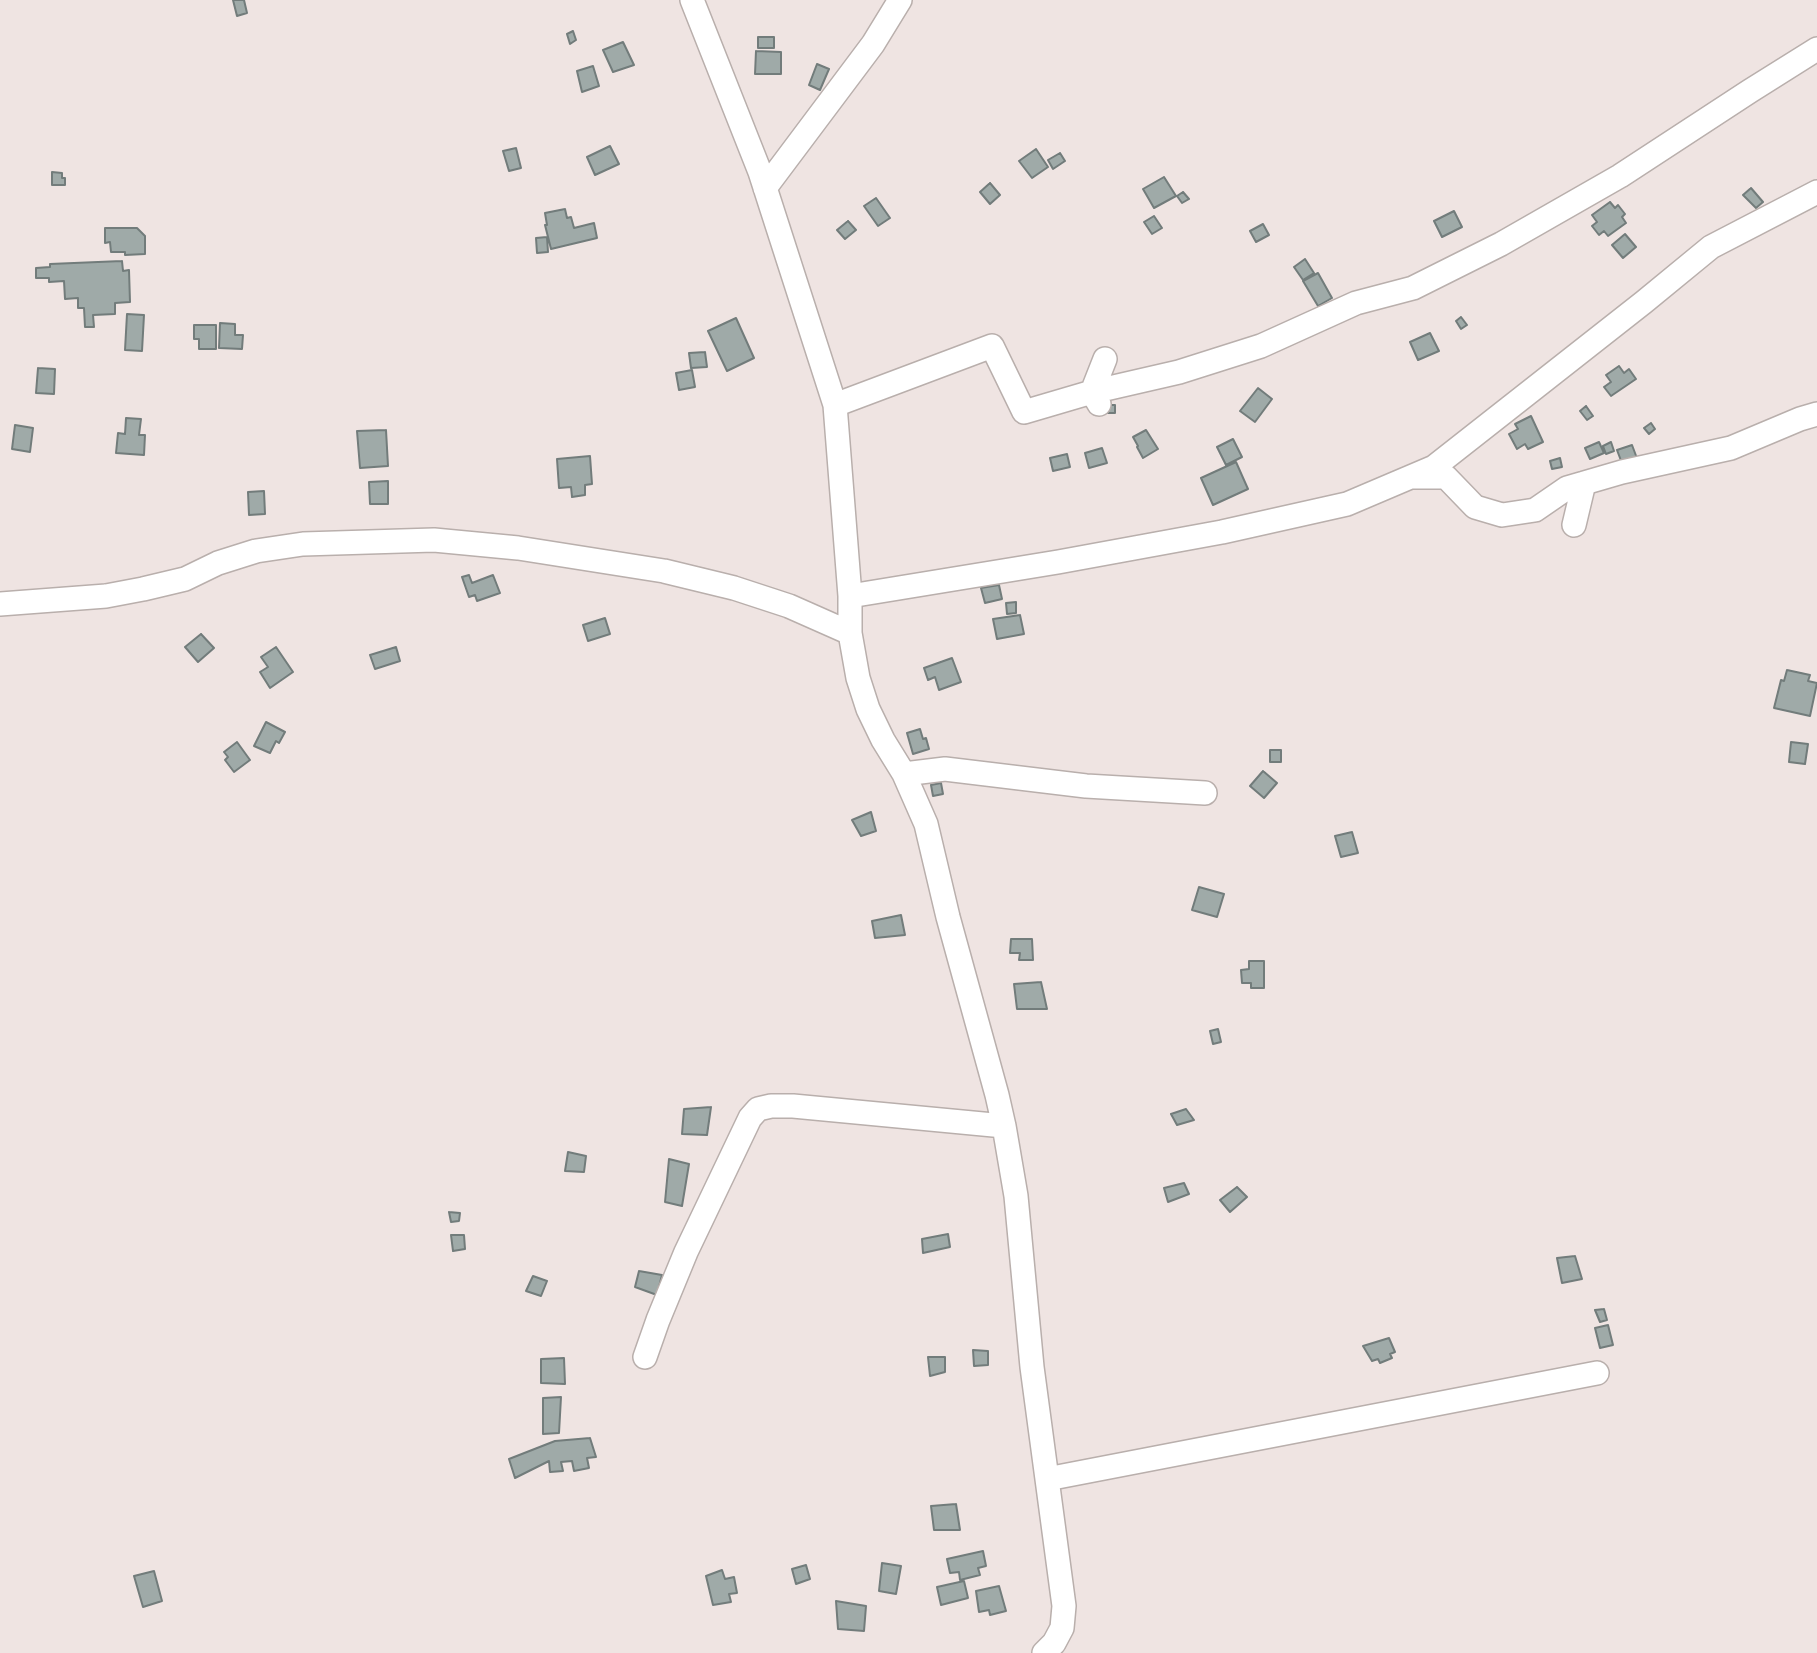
<!DOCTYPE html>
<html>
<head>
<meta charset="utf-8">
<style>
  body { margin:0 }
  canvas { display:block; background:#efe4e2 }
</style>
</head>
<body>
<canvas width="1817" height="1653"></canvas>
<script>
const g = document.querySelector('canvas').getContext('2d');
g.lineJoin = 'round';
function fill(path, color) { g.fillStyle = color; g.fill(path, 'evenodd'); }
const toPath = rows => new Path2D(rows.map(r => 'M' + r).join(''));
function strokePath(path, color, width, dash) { g.strokeStyle = color; g.lineWidth = width; g.lineCap = dash ? 'butt' : 'round'; g.setLineDash(dash || []); g.stroke(path); }
const building = toPath([
  [233,0,244,0,247,13,237,16,233,0],
  [573,31,576,40,570,44,567,34,573,31],
  [758,37,774,37,774,48,758,48,758,37],
  [623,42,634,65,613,72,603,50,623,42],
  [756,51,781,52,781,74,755,74,756,51],
  [817,64,829,69,820,90,809,85,817,64],
  [593,66,599,86,582,92,577,71,593,66],
  [610,146,619,164,595,175,587,157,610,146],
  [516,148,521,168,509,171,503,151,516,148],
  [1036,149,1048,167,1032,178,1019,161,1036,149],
  [1060,153,1065,161,1053,169,1048,160,1060,153],
  [52,172,62,173,62,178,65,178,65,185,52,185,52,172],
  [1164,177,1176,196,1154,208,1143,189,1164,177],
  [990,183,1000,195,990,204,980,192,990,183],
  [1751,188,1763,202,1756,208,1743,195,1751,188],
  [1183,192,1189,199,1182,203,1177,196,1183,192],
  [876,198,890,218,878,226,864,206,876,198],
  [1610,202,1615,208,1618,205,1625,214,1622,217,1626,223,1608,236,1604,231,1599,235,1592,226,1597,222,1592,215,1610,202],
  [565,209,567,218,571,217,574,228,594,223,597,238,551,249,545,225,547,225,545,213,565,209],
  [1454,211,1462,227,1442,237,1434,221,1454,211],
  [1154,216,1162,228,1152,234,1144,222,1154,216],
  [848,221,856,230,845,239,837,230,848,221],
  [1263,224,1269,235,1256,242,1250,231,1263,224],
  [105,228,137,228,145,236,145,254,125,255,125,252,111,252,110,242,105,243,105,228],
  [1625,234,1636,247,1623,258,1612,245,1625,234],
  [547,237,548,252,537,253,536,238,547,237],
  [1305,259,1314,273,1303,280,1294,267,1305,259],
  [122,261,123,271,129,270,130,302,115,303,115,314,93,315,94,327,85,327,84,308,78,308,78,298,65,299,64,281,49,282,49,278,36,278,36,268,50,267,50,264,122,261],
  [1318,273,1332,298,1318,306,1303,281,1318,273],
  [127,314,144,315,142,351,125,350,127,314],
  [1461,317,1467,325,1461,329,1456,321,1461,317],
  [736,318,754,358,727,371,708,331,736,318],
  [220,323,235,324,235,335,243,335,242,349,219,348,220,323],
  [194,325,216,325,216,349,199,349,199,339,194,339,194,325],
  [1430,333,1439,351,1418,360,1410,342,1430,333],
  [705,352,707,367,691,368,689,353,705,352],
  [1619,366,1624,373,1629,369,1636,379,1611,396,1604,387,1611,382,1606,375,1619,366],
  [38,368,55,369,54,394,36,393,38,368],
  [692,370,695,387,679,390,676,373,692,370],
  [1258,388,1272,399,1255,422,1240,411,1258,388],
  [1103,405,1115,405,1115,413,1103,413,1103,405],
  [1586,406,1593,416,1587,420,1580,411,1586,406],
  [1531,416,1543,442,1528,449,1525,444,1517,449,1509,434,1518,429,1515,424,1531,416],
  [126,418,141,419,139,435,145,435,144,455,116,453,118,433,125,434,126,418],
  [1651,423,1655,429,1649,434,1644,428,1651,423],
  [15,425,33,428,30,452,12,449,15,425],
  [386,430,388,466,360,468,357,431,386,430],
  [1146,430,1158,449,1143,458,1137,447,1138,446,1133,437,1146,430],
  [1233,439,1242,457,1226,465,1217,447,1233,439],
  [1599,442,1604,453,1590,459,1585,448,1599,442],
  [1611,442,1614,451,1606,454,1603,446,1611,442],
  [1632,445,1638,461,1623,466,1617,450,1632,445],
  [1102,448,1107,463,1089,468,1085,453,1102,448],
  [1067,454,1070,467,1053,471,1050,458,1067,454],
  [590,456,592,484,585,485,585,495,572,497,571,487,559,488,557,459,590,456],
  [1560,458,1562,467,1552,469,1550,461,1560,458],
  [1236,462,1248,489,1213,505,1201,478,1236,462],
  [388,481,388,504,370,504,369,482,388,481],
  [264,491,265,514,249,515,248,492,264,491],
  [469,575,472,583,493,575,500,593,477,601,475,595,469,597,462,577,469,575],
  [999,585,1002,599,985,603,981,588,999,585],
  [1016,602,1016,613,1007,614,1006,603,1016,602],
  [1020,615,1024,634,997,639,993,619,1020,615],
  [605,618,610,634,588,641,583,625,605,618],
  [201,634,214,648,198,662,185,647,201,634],
  [276,647,293,672,270,688,260,672,268,667,261,657,276,647],
  [396,647,400,661,375,669,370,655,396,647],
  [952,658,961,682,939,690,935,677,928,680,924,668,952,658],
  [1787,670,1810,675,1808,681,1817,683,1810,716,1774,708,1781,680,1784,681,1787,670],
  [266,722,285,732,279,743,276,741,270,753,254,746,266,722],
  [920,729,923,739,926,738,929,749,913,754,907,733,920,729],
  [237,742,250,760,234,772,225,760,228,757,224,752,237,742],
  [1791,742,1808,744,1805,764,1789,762,1791,742],
  [1270,750,1281,750,1281,762,1270,762,1270,750],
  [1263,771,1277,783,1264,798,1250,786,1263,771],
  [941,783,943,794,933,796,931,785,941,783],
  [871,812,876,831,861,836,852,820,871,812],
  [1352,832,1358,853,1341,857,1335,836,1352,832],
  [1199,887,1224,894,1217,917,1192,910,1199,887],
  [901,915,905,935,875,938,872,921,901,915],
  [1011,939,1032,939,1033,960,1019,960,1020,953,1010,953,1011,939],
  [1249,961,1264,961,1264,988,1251,988,1251,983,1242,983,1241,970,1249,969,1249,961],
  [1041,982,1047,1009,1017,1009,1014,984,1041,982],
  [1218,1029,1221,1042,1213,1044,1210,1031,1218,1029],
  [711,1107,707,1135,682,1134,684,1109,711,1107],
  [1186,1109,1194,1120,1177,1125,1171,1114,1186,1109],
  [568,1152,586,1156,584,1172,565,1171,568,1152],
  [669,1159,689,1164,682,1206,665,1202,669,1159],
  [1184,1183,1189,1194,1168,1202,1164,1188,1184,1183],
  [1237,1187,1247,1197,1230,1212,1220,1200,1237,1187],
  [449,1212,460,1213,459,1221,451,1222,449,1212],
  [948,1234,950,1247,923,1253,922,1239,948,1234],
  [451,1235,464,1235,465,1249,453,1251,451,1235],
  [1575,1256,1582,1279,1562,1283,1557,1258,1575,1256],
  [639,1271,662,1275,657,1295,635,1287,639,1271],
  [533,1276,547,1281,541,1296,526,1291,533,1276],
  [1604,1309,1607,1320,1600,1322,1595,1310,1604,1309],
  [1608,1325,1613,1345,1600,1348,1595,1328,1608,1325],
  [1389,1338,1395,1352,1390,1354,1392,1358,1380,1363,1378,1359,1372,1361,1363,1346,1389,1338],
  [973,1350,988,1351,988,1365,974,1366,973,1350],
  [928,1357,945,1357,945,1372,930,1376,928,1357],
  [564,1358,565,1384,541,1383,541,1359,564,1358],
  [561,1397,559,1433,543,1434,543,1398,561,1397],
  [590,1438,596,1457,587,1458,589,1468,574,1471,572,1461,561,1462,563,1471,550,1472,549,1461,515,1478,509,1459,555,1441,590,1438],
  [956,1504,960,1530,934,1530,931,1506,956,1504],
  [983,1551,986,1566,978,1568,980,1575,960,1580,959,1572,950,1573,947,1559,983,1551],
  [882,1563,901,1566,896,1594,879,1591,882,1563],
  [806,1565,810,1579,796,1584,792,1569,806,1565],
  [722,1570,725,1579,734,1577,737,1593,729,1594,731,1602,713,1605,706,1576,722,1570],
  [154,1571,162,1601,143,1607,134,1576,154,1571],
  [964,1581,968,1598,941,1605,937,1587,964,1581],
  [999,1586,1006,1611,990,1615,989,1610,979,1612,976,1591,999,1586],
  [836,1601,866,1606,864,1631,838,1629,836,1601]
]);
const minor = toPath([
  [692,0,760,172,835,405,850,596,850,633,858,678,868,709,883,740,904,774,926,824,948,917,997,1095,1004,1126,1016,1196,1032,1367,1064,1606,1062,1628,1054,1643,1044,1653],
  [765,188,873,44,900,0],
  [1099,404,1092,392,1179,372,1261,346,1356,303,1413,288,1501,244,1620,176,1750,91,1817,49],
  [835,405,992,346,1024,412,1092,392,1105,359],
  [1416,477,1446,477,1475,507,1502,515,1535,510,1567,488,1622,472,1731,448,1800,419,1817,414],
  [1574,525,1584,483],
  [850,596,1058,562,1222,532,1347,504,1434,467,1644,302,1711,247,1817,192],
  [0,604,106,596,143,589,185,579,218,563,256,551,303,544,434,540,518,548,664,571,734,588,789,606,850,633],
  [904,774,945,769,1086,786,1205,793],
  [645,1357,658,1320,686,1252,750,1118,758,1109,771,1106,793,1106,1004,1126],
  [1047,1479,1597,1373]
]);
fill(building, '#9faaa8');
strokePath(building, '#727c7b', 2);
strokePath(minor, '#b9afac', 26);
strokePath(minor, '#fff', 23);
</script>
</body>
</html>
